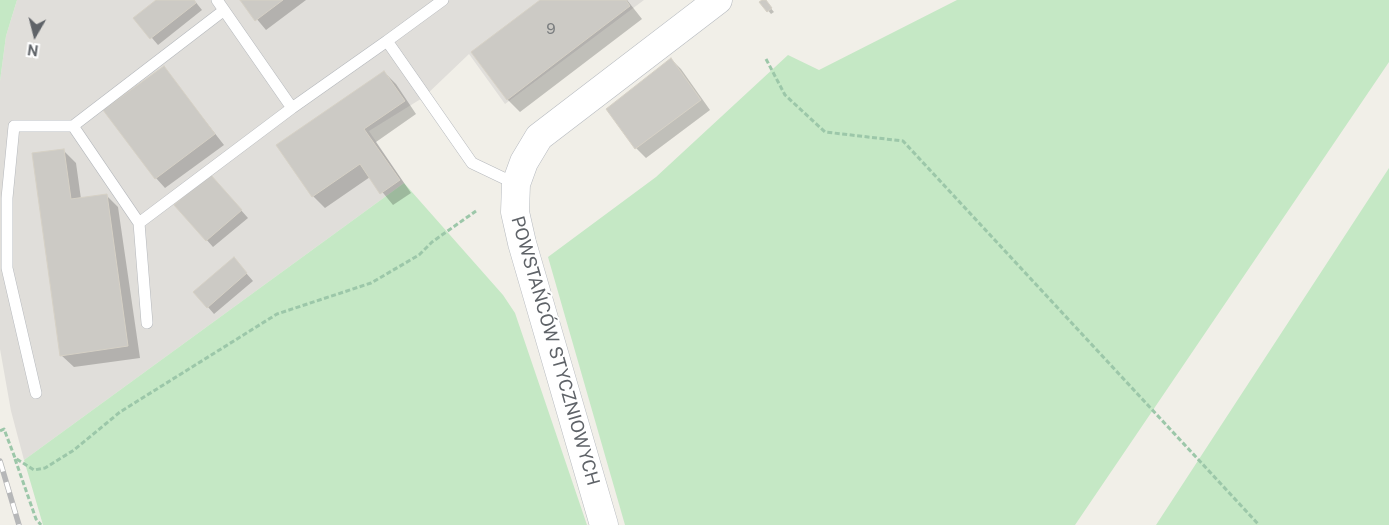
<!DOCTYPE html>
<html>
<head>
<meta charset="utf-8">
<style>
  body { margin:0 }
  #map { position:relative; width:1389px; height:525px; overflow:hidden; background:#f1efe8; font-family:"Public Sans",sans-serif }
  canvas { display:block }
  .north { position:absolute; left:10px; top:10px; width:50px; height:50px; -webkit-text-stroke:4px #fff; paint-order:stroke; rotate:188deg; font-size:14px; font-weight:700; line-height:20px; text-align:center; color:#5f6368 }
  .north::after { content:''; display:block; margin:auto; width:18px; height:22px; background:#5f6368; clip-path:polygon(50% 0,100% 100%,50% 72%,0 100%) }
</style>
</head>
<body>
<div id="map">
<canvas width="1389" height="525"></canvas>
<div class="north">N</div>
</div>
<script>
const g = document.querySelector('canvas').getContext('2d');
g.lineJoin = 'round';
function fill(path, color) { g.fillStyle = color; g.fill(path, 'evenodd'); }
const toPath = rows => new Path2D(rows.map(r => 'M' + r).join(''));
function strokePath(path, color, width, dash) { g.strokeStyle = color; g.lineWidth = width; g.lineCap = dash ? 'butt' : 'round'; g.setLineDash(dash || []); g.stroke(path); }
function label(font, color, halo, rows, align = 'center') {
  g.font = font + ' "Public Sans",sans-serif'; g.lineWidth = 4; g.setLineDash([]); g.textBaseline = 'middle'; g.strokeStyle = halo; g.fillStyle = color; for (const [text, x, y, turn = 0] of rows) {
    g.save(); g.translate(x, y); g.rotate((+turn || 0) * Math.PI / 180); g.textAlign = isNaN(turn) ? turn : align; if (halo) g.strokeText(text, 0, 0); g.fillText(text, 0, 0); g.restore();
  }
}
const industrial = toPath([
  [17,0,644,0,505,104,469,54,424,97,369,131,404,183,24,460,11,411,0,349,0,81,6,36]
]);
const green = toPath([
  [0,0,17,0,6,36,0,81],
  [957,0,1389,0,1389,62,1075,525,625,525,548,257,656,177,788,55,819,70],
  [1389,168,1389,525,1156,525],
  [404,183,503,295,515,313,587,525,43,525,24,460]
]);
const shadow = toPath([
  [158,0,194,0,202,10,158,45,135,18],
  [241,0,306,0,266,30],
  [542,0,627,0,642,19,520,112,508,100,473,52],
  [764,0,774,12,771,14,761,2],
  [671,59,681,69,710,110,646,158,636,148],
  [163,67,224,145,165,188,156,178],
  [384,72,396,84,416,114,376,142,411,193,393,205,370,177,325,208,313,196],
  [63,150,76,163,81,199,106,195,118,207,140,358,74,367,61,355],
  [217,183,248,218,213,247,176,205],
  [240,266,253,281,214,314,208,307]
]);
const building = toPath([
  [156,0,194,0,196,3,150,39,133,18,156,0],
  [240,0,283,0,255,21,240,0],
  [540,0,626,0,630,6,507,100,471,52,540,0],
  [762,0,766,0,772,8,767,12,759,2,762,0],
  [671,58,701,100,635,149,606,109,671,58],
  [164,66,215,134,155,179,103,110,164,66],
  [384,71,405,101,364,129,400,180,380,194,360,164,312,197,276,145,384,71],
  [64,149,71,199,107,194,128,346,60,356,32,153,64,149],
  [210,174,242,210,206,241,174,205,210,174],
  [234,257,247,273,207,308,193,292,234,257]
]);
const path = toPath([
  [766,59,785,95,825,132,903,141,1259,525],
  [0,431,4,429,15,458,34,470,45,468,74,450,120,412,277,314,371,283,419,255,432,242,476,211],
  [15,459,36,519,41,525]
]);
const lane = toPath([
  [217,0,292,108],
  [443,0,387,41,472,163,516,184],
  [73,126,223,11],
  [147,323,139,223,292,108,387,41],
  [36,393,7,268,7,198,14,126,73,126,139,223]
]);
const secondary = toPath([
  [604,525,522,243,515,212,516,184,524,162,539,137,718,0]
]);
const rail = toPath([
  [0,461,19,525]
]);
const numberNames = [
  ["9",551,29]
];
const streetNames = [
  ["POWSTAŃCÓW STYCZNIOWYCH",555,351,74]
];
fill(industrial, '#e0deda');
fill(green, '#c5e8c5');
fill(shadow, '#0003');
fill(building, '#cccac5');
strokePath(building, '#d6d1c6', 1);
strokePath(lane, '#b5b8bc', 12);
strokePath(secondary, '#b6babf', 29);
strokePath(path, '#9cc7a9', 3, [5, 2.5]);
strokePath(lane, '#fff', 11);
strokePath(secondary, '#fff', 28);
strokePath(rail, '#b6b7b8', 5.5);
strokePath(rail, '#fff', 4, [11]);
label('15px', '#7a7d7f', null, numberNames);
label('18px', '#5f6368', '#fff', streetNames);
</script>
</body>
</html>
